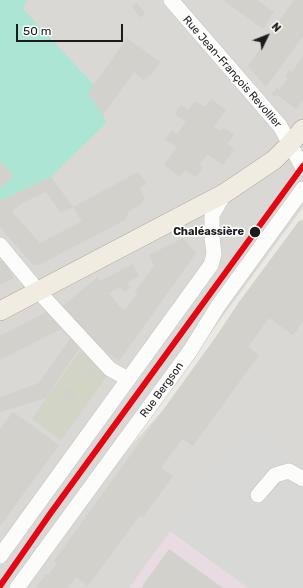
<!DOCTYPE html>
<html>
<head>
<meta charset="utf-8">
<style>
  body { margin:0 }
  #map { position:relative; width:303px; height:588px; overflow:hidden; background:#eae9e4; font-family:Rubik,sans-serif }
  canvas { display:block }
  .north { position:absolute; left:247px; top:16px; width:40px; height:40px; -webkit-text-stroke:3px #fff; paint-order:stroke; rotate:47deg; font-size:11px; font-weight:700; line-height:16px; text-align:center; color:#1b1b1b }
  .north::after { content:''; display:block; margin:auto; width:14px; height:18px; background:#1b1b1b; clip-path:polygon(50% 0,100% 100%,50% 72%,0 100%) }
  .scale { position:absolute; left:16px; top:24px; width:107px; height:18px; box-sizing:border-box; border:2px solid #1b1b1b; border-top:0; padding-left:5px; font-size:12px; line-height:14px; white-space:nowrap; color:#1b1b1b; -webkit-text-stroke:3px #fff; paint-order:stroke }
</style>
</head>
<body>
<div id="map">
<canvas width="303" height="588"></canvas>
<div class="north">N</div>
<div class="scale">50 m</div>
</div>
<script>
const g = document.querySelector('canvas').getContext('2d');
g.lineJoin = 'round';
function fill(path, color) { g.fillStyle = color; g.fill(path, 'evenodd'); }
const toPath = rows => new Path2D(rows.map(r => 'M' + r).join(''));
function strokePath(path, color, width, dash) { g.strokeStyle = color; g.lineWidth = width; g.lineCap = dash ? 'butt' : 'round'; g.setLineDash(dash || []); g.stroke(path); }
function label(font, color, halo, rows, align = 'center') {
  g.font = font + ' Rubik,sans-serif'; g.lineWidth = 3.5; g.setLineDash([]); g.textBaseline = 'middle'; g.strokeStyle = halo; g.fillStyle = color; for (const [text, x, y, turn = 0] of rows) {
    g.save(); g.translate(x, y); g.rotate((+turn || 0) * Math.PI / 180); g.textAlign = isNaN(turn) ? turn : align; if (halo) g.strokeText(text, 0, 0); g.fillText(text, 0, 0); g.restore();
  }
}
const residential = toPath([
  [0,0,303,0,303,207,110,470,303,251,303,588,0,588]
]);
const industrial = toPath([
  [170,531,250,588,129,588]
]);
const construction = toPath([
  [80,351,110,372,61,440,32,419]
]);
const pitch = toPath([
  [0,0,27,0,23,9,94,85,88,93,103,115,106,123,51,177,0,201]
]);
const parking = toPath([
  [244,426,303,470,303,588,248,588,170,531]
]);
const building = toPath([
  [223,0,257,0,274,12,263,29],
  [294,0,303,0,303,36,266,87,248,66],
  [137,3,145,13,141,18,132,7],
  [127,38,160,62,152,74,143,80,134,72,103,115,88,93],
  [303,56,303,100,296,109,276,94,275,97,272,94,277,88,279,90,288,78,285,76,289,70,292,72],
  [211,99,226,110,214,127,221,131,224,128,234,135,227,144,234,149,223,165,207,154,200,164,203,167,196,177,185,170,180,177,164,165,177,147,165,140,172,130,177,134,186,122,175,114,181,105,188,110,195,101,205,107],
  [0,161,14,176,0,188],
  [138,172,147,184,139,188,144,197,144,200,141,204,129,211,125,220,39,265,33,265,0,227,0,201,51,177,73,207,61,213,46,192,22,203,12,212,40,243,82,221,73,207],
  [303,220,303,321,293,335,269,318,248,347,259,355,193,446,182,439,161,468,173,476,143,517,140,515,88,586,76,577,68,588,36,588,46,574,48,575,57,563,54,561,215,338,239,302,299,221],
  [183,238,196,253,119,361,99,346,63,306,98,277,100,281,133,264,139,276,127,283,130,288,124,292,120,287,109,293,119,306,125,310,137,294,135,292,154,266,149,255],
  [2,259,7,266,14,278,0,285,0,260],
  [48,311,63,328,0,360,0,336],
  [71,337,80,347,46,398,0,412,0,397,39,383],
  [89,365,96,371,92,377,84,371],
  [66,387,76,395,72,401,61,393],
  [13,412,59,445,0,526,0,429],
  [169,549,223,588,141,588]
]);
const minor = toPath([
  [171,0,280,126,303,168],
  [0,245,38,291,110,369,128,379],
  [258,495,275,475,289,471,303,479],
  [0,556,211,265,214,254,212,237,212,215,225,193],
  [17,588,190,351,218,306,303,189]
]);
const major = toPath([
  [0,311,225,193,274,160,290,144,303,129]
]);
const tram1 = toPath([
  [0,586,50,514,303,166]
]);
const markers = [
  [255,232,6,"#1b1b1b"]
];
const streetNames = [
  ["Rue Jean-François Revollier",232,72,49],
  ["Rue Bergson",162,390,-54]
];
const stopNames = [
  ["Chaléassière",244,232]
];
fill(residential, '#d9d8d5');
fill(industrial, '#e8dce2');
fill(construction, '#d2d4c5');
fill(pitch, '#ace5d4');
fill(parking, '#d8d8d6');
fill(building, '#d2d1cc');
strokePath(minor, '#c2c2c0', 16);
strokePath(major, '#a09a81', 20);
strokePath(minor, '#fcfcfb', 15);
strokePath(major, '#f0ece2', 19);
strokePath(tram1, '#e30613', 6);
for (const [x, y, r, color] of markers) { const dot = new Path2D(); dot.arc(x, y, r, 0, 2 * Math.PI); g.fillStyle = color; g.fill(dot); strokePath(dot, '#fff', 1.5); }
label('11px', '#1b1b1b', '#fff', streetNames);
label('bold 11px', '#1b1b1b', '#fff', stopNames, 'right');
</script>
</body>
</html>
